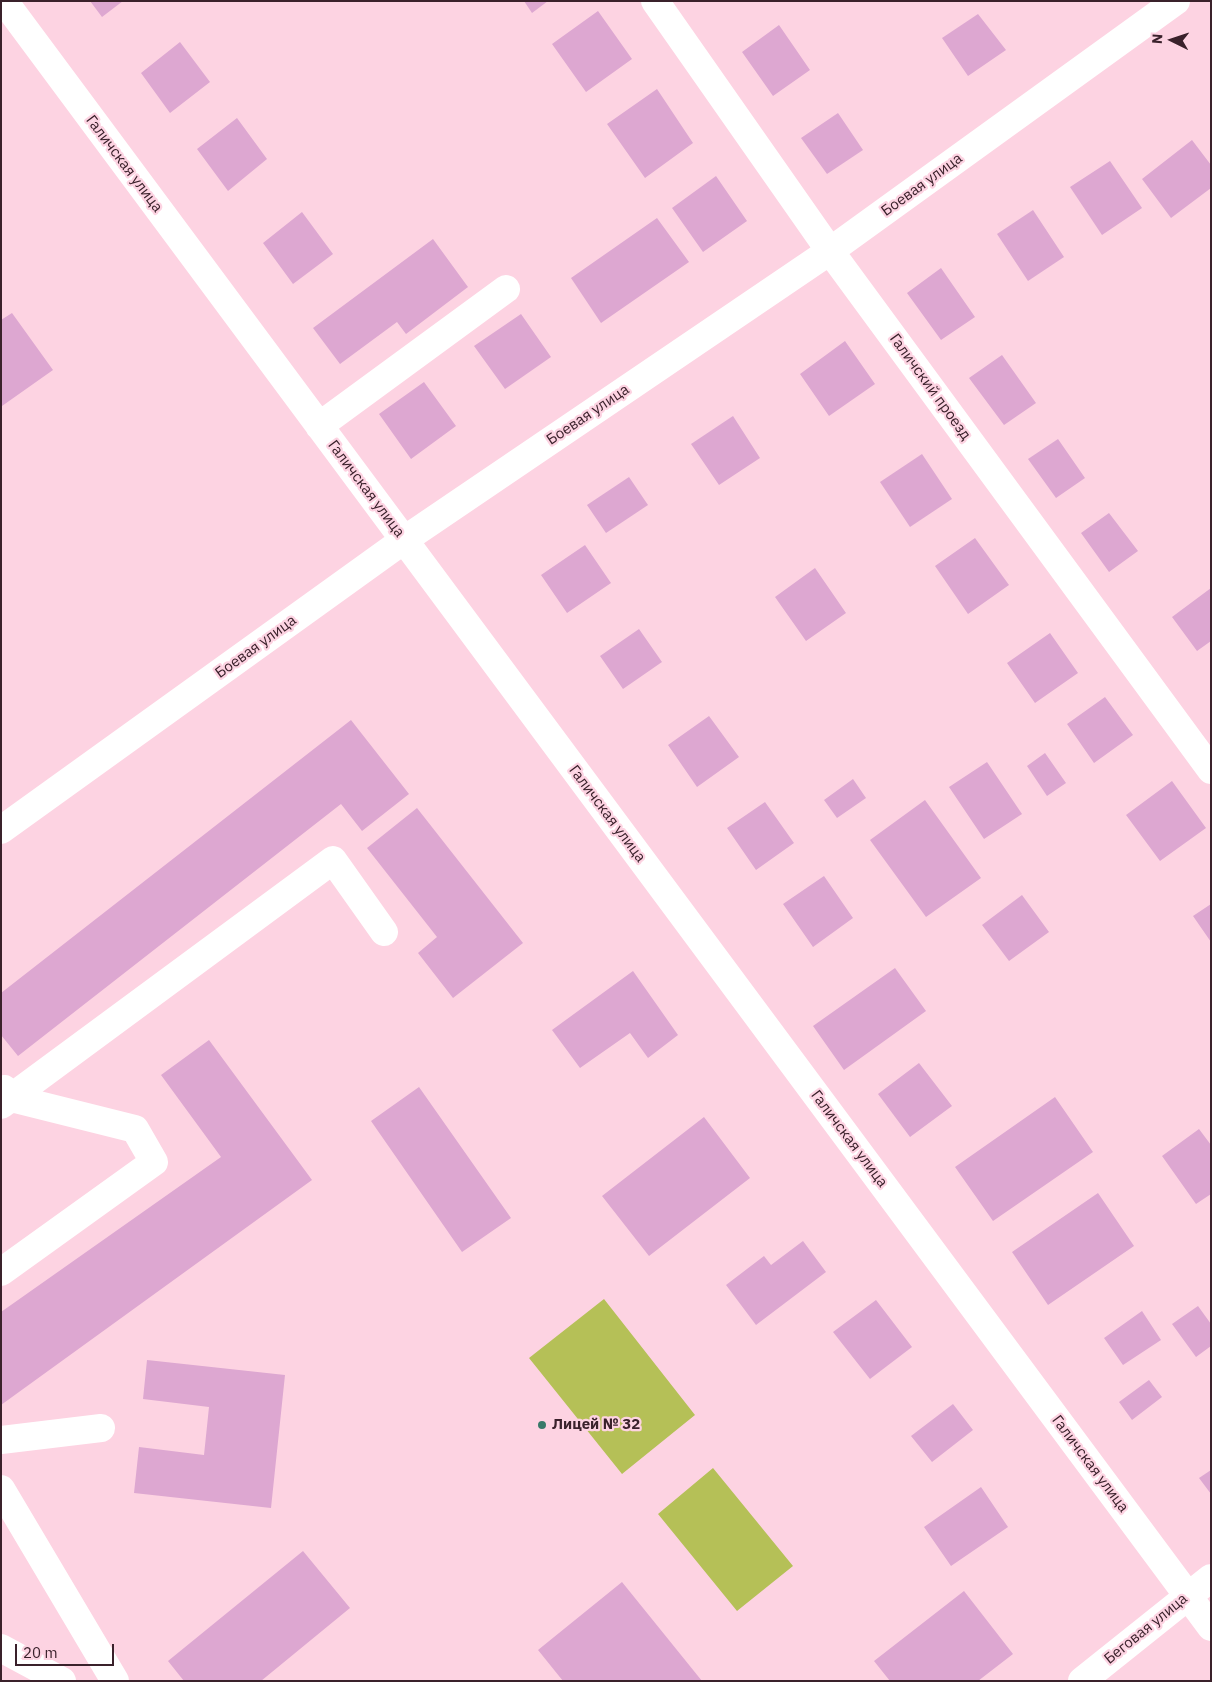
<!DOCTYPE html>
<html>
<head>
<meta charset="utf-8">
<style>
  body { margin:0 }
  #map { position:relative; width:1212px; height:1682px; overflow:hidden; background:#fdd3e2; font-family:"IBM Plex Sans",sans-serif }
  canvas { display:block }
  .frame { position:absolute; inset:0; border:2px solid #3a212b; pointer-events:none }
  .north { position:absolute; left:1147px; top:15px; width:50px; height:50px; -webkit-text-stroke:4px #fdd3e2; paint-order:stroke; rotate:274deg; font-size:14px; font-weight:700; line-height:20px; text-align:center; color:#3a212b }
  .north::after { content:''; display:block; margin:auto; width:18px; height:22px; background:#3a212b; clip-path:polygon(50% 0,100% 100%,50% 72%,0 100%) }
  .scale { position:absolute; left:15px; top:1644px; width:99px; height:22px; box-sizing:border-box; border:2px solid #3a212b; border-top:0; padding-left:6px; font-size:15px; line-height:18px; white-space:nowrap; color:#3a212b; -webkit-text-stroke:4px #fdd3e2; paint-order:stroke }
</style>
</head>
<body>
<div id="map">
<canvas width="1212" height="1682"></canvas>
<div class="frame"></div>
<div class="north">N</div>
<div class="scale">20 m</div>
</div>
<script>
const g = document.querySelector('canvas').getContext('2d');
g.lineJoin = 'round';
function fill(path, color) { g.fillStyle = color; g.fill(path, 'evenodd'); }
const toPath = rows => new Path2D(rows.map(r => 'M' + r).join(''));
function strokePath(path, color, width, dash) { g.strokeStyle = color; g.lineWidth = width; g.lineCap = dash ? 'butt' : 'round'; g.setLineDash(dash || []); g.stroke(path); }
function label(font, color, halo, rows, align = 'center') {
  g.font = font + ' "IBM Plex Sans",sans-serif'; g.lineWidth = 4.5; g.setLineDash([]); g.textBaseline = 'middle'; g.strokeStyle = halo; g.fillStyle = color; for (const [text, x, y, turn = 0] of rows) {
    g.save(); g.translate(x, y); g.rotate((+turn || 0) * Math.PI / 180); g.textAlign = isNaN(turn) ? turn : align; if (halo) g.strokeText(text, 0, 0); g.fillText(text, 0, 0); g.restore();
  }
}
const green = toPath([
  [604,1299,695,1415,622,1474,529,1358],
  [713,1468,793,1566,737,1611,658,1514]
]);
const building = toPath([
  [90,1,123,1,102,17],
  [524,1,548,1,532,13],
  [598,11,632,59,586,92,552,44],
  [978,14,1006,50,968,76,942,38],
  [779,25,810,70,773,96,742,52],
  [180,42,210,82,170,113,141,73],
  [657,89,693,143,645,178,607,124],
  [838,113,863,150,827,174,801,138],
  [237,118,267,159,228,191,197,149],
  [1192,140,1211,165,1211,188,1171,218,1142,179],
  [1110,161,1142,208,1102,235,1070,187],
  [716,176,747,221,703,252,672,208],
  [1033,210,1064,257,1028,281,997,234],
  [302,212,333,254,293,284,263,243],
  [657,218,689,262,601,323,571,278],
  [433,239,468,287,406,334,397,322,340,364,313,328],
  [941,268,975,317,941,340,907,293],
  [12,313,53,370,2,406,1,320],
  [521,314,551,357,505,389,474,346],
  [845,341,875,384,829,416,800,374],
  [1002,355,1036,403,1004,425,969,378],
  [424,382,456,426,411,459,379,414],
  [733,416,760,458,719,485,691,444],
  [1058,439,1085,478,1056,498,1028,459],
  [922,454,952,499,910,527,880,482],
  [629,477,648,505,606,533,587,505],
  [1109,513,1138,551,1109,572,1081,533],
  [975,538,1009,585,968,614,935,566],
  [585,545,611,583,567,613,541,575],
  [815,568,846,613,806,641,775,597],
  [1211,588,1211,641,1197,651,1172,617],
  [639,629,662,662,623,689,600,656],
  [1050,633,1078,673,1035,703,1007,663],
  [1105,697,1133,735,1094,763,1067,724],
  [709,716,739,757,697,787,668,745],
  [351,720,409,794,362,831,341,804,18,1056,1,1035,1,993],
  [1045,753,1066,783,1047,796,1027,766],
  [987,762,1022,814,984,839,949,787],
  [853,779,866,798,837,818,824,800],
  [1172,781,1206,828,1160,861,1126,815],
  [925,800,981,878,926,917,870,840],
  [765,802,794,843,756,870,727,828],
  [417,808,523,943,453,998,418,953,437,937,367,848],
  [824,876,853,918,813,947,783,904],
  [1022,895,1049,932,1009,961,982,925],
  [1211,904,1211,942,1193,916],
  [895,968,926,1011,844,1070,813,1026],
  [633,971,678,1035,648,1058,630,1033,580,1068,552,1030],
  [209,1040,312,1180,1,1405,1,1312,221,1157,161,1075],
  [919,1063,952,1106,910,1137,878,1094],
  [419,1087,511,1218,462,1252,371,1121],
  [1055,1097,1093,1152,993,1221,955,1167],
  [704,1117,750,1178,649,1256,602,1196],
  [1199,1129,1211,1145,1211,1194,1196,1204,1162,1156],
  [1098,1193,1134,1246,1048,1305,1012,1252],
  [803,1241,826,1272,756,1325,726,1285,764,1256,771,1265],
  [876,1300,912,1347,870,1379,833,1332],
  [1198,1306,1211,1324,1211,1346,1196,1357,1172,1324],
  [1142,1311,1161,1340,1123,1365,1104,1338],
  [147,1360,285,1375,271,1508,134,1493,139,1447,204,1455,209,1407,143,1399],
  [1149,1380,1162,1397,1132,1420,1119,1402],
  [953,1404,973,1430,932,1462,911,1436],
  [1211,1470,1211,1494,1199,1478],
  [981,1487,1008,1527,951,1566,924,1527],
  [303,1551,350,1608,261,1681,184,1681,168,1661],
  [622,1582,702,1681,563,1681,538,1650],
  [964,1591,1013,1654,978,1681,890,1681,874,1661]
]);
const minor = toPath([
  [4,1,1211,1627],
  [655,1,830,251,1211,770],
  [319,426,506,289],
  [1,830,404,540,830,251,1176,1],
  [1,1105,333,860,384,932],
  [1,1272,154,1162,135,1129,11,1098,4,1089],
  [1,1440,101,1428],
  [1,1489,115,1681],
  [1,1648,62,1681],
  [1082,1681,1211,1578]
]);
const markers = [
  [542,1425,5,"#387969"]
];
const streetNames = [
  ["Галичская улица",124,164,53],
  ["Боевая улица",922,185,-36],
  ["Галичский проезд",930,387,54],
  ["Боевая улица",588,415,-34],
  ["Галичская улица",366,489,53],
  ["Боевая улица",256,647,-36],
  ["Галичская улица",607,814,53],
  ["Галичская улица",849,1139,53],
  ["Галичская улица",1090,1464,53],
  ["Беговая улица",1146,1629,-39]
];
const poiNames = [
  ["Лицей № 32",552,1425]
];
fill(green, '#b5c057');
fill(building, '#dda7d1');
strokePath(minor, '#fff', 28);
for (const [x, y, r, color] of markers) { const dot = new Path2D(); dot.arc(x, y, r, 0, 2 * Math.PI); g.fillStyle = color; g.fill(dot); strokePath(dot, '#fdd3e2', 2); }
label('15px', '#3a212b', '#fdd3e2', streetNames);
label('bold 15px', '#3a212b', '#fdd3e2', poiNames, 'left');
</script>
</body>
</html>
